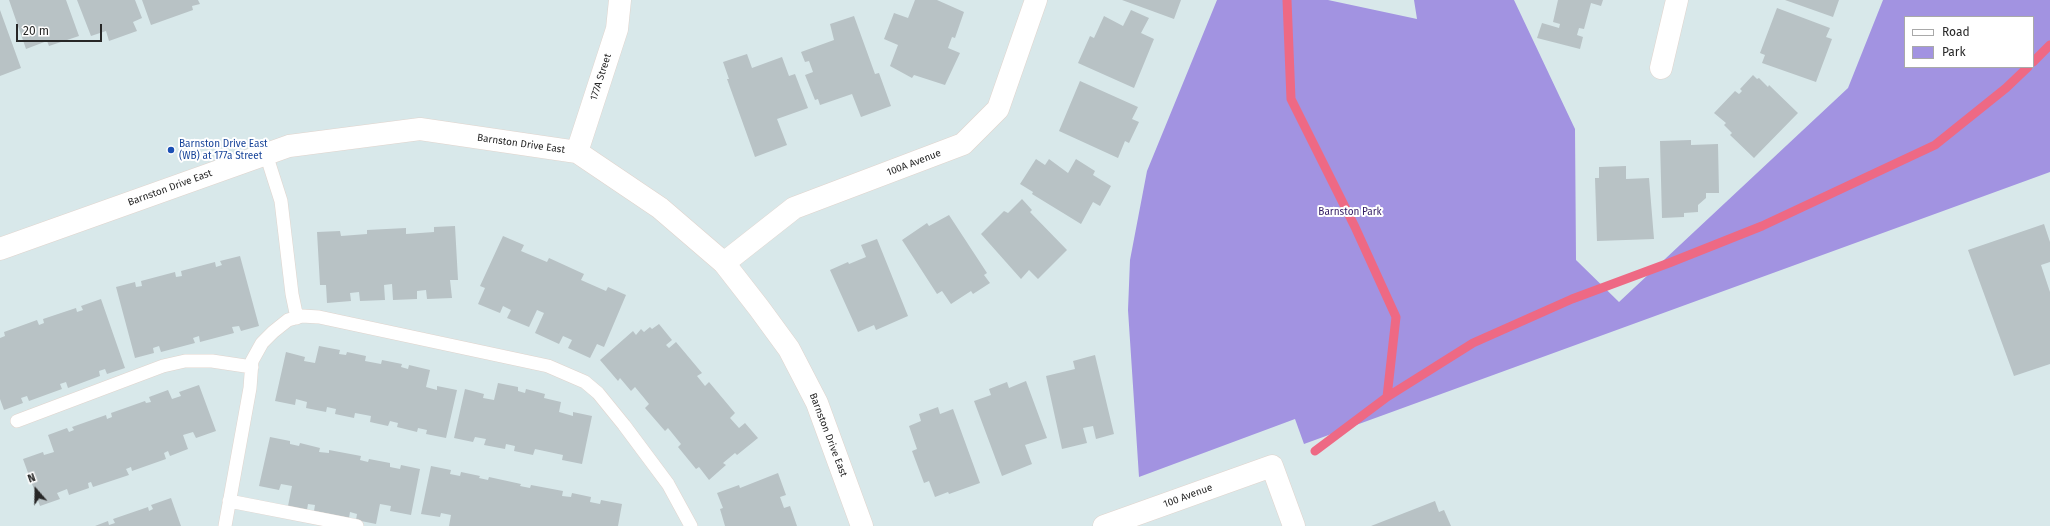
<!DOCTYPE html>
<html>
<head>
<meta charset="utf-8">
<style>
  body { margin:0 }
  #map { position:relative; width:2050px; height:526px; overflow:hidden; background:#d8e8ea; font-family:"Fira Sans",sans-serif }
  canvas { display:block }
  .legend { position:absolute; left:1904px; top:16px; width:130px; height:52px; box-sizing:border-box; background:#fff; border:1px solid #a9a9a9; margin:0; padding:5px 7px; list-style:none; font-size:12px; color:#272727 }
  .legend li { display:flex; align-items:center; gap:8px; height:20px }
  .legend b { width:20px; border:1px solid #a9a9a9 }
  .north { position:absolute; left:16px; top:470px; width:40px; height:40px; -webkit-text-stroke:3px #fff; paint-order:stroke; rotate:340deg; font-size:11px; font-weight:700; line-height:16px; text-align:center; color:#272727 }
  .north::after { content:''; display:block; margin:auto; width:14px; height:18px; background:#272727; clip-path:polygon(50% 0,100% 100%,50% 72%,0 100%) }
  .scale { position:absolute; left:16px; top:24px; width:86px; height:18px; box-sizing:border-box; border:2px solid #272727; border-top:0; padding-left:5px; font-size:12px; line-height:14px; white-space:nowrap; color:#272727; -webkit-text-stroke:3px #fff; paint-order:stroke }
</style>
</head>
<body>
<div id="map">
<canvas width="2050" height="526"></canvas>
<ul class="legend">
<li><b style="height:5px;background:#fff"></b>Road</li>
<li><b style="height:11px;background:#a293e1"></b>Park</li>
</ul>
<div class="north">N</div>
<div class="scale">20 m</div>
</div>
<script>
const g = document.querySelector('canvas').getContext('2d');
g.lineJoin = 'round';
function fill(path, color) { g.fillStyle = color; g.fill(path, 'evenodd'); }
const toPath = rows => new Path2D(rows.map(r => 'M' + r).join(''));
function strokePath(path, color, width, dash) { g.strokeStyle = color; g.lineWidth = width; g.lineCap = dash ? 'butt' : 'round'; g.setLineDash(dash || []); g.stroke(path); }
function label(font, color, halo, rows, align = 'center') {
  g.font = font + ' "Fira Sans",sans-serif'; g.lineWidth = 4; g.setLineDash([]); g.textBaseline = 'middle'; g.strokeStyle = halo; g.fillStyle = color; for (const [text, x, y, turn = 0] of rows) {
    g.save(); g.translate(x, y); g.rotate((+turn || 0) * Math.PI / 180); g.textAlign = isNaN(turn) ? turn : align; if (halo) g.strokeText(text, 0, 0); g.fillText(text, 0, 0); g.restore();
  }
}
const green = toPath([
  [1217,0,1328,0,1417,19,1414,0,1514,0,1575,129,1576,260,1619,302,1848,88,1883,0,2050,0,2050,172,1304,444,1295,419,1139,477,1128,310,1130,260,1147,171],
  [1905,17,2033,17,2033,67,1905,67]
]);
const stream = toPath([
  [1287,0,1291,99,1355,227,1396,317,1387,397],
  [2033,62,2050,45],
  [1315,451,1387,397,1473,343,1572,299,1669,263,1762,226,1935,145,2006,88,2028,67]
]);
const building = toPath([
  [9,0,66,0,79,36,49,46,47,41,26,49],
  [77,0,135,0,142,18,133,22,137,31,109,41,106,31,91,36],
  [142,0,198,0,200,4,192,6,193,10,151,25],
  [915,0,937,0,964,12,955,38,952,37,948,48,960,53,945,85,914,75,912,78,890,66,898,45,884,39,894,13,908,18],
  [1122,0,1181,0,1174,19],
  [1558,0,1603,0,1601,6,1591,3,1584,29,1579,28,1577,35,1583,37,1580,49,1537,38,1542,23,1559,28,1560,24,1553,22],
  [1785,0,1839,0,1833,17],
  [1777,8,1830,28,1826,37,1832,39,1816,82,1762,63,1765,55,1760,53],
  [0,10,21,68,0,76],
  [1131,10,1149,18,1141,33,1154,39,1134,88,1078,63,1090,36,1094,38,1104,16,1123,26],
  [854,16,875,74,879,73,891,106,861,117,852,94,820,105,818,99,815,100,805,75,813,72,809,61,805,62,801,52,834,40,830,24],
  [747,54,752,68,782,57,789,76,795,74,808,108,777,119,787,145,755,157,727,79,729,79,723,62],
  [1753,75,1757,79,1759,78,1768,87,1769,85,1798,113,1754,158,1730,135,1732,133,1724,125,1726,123,1714,113,1735,91,1739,94,1742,91,1740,89],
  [1080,81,1138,107,1132,119,1139,122,1129,143,1125,141,1118,158,1059,131],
  [1691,140,1691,145,1718,144,1719,193,1706,193,1706,198,1698,205,1698,212,1684,213,1684,217,1662,218,1660,141],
  [1036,159,1045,165,1049,159,1068,173,1076,159,1095,171,1093,175,1111,186,1100,206,1093,202,1081,224,1032,194,1033,192,1020,184],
  [1626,166,1626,179,1649,178,1654,239,1597,241,1595,178,1599,178,1599,167],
  [1022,199,1032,210,1030,212,1067,250,1038,279,1029,270,1021,279,981,234,1004,211,1008,213],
  [949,215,987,273,984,275,990,283,973,294,971,291,951,304,942,291,937,294,902,240,927,223,929,226],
  [2044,224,2050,242,2050,262,2041,265,2050,292,2050,364,2014,376,1968,250],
  [455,226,458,280,450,280,452,298,427,299,426,290,417,291,417,299,393,300,392,284,384,285,385,300,360,301,359,292,350,293,351,301,327,303,326,285,320,285,317,232,340,231,341,236,367,234,367,230,406,228,406,234,434,232,434,227],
  [503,236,524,245,521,251,547,262,549,258,584,274,581,280,606,291,608,287,626,295,604,347,597,344,590,358,568,348,572,340,563,336,559,344,535,333,544,313,537,310,529,327,507,318,511,310,503,306,500,313,478,304,485,288,480,286],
  [877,239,908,316,876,330,874,325,858,332,830,270,848,262,849,264,866,257,861,245],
  [240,256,259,326,241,331,239,326,232,327,234,333,200,342,199,336,193,338,195,343,161,352,159,346,153,348,154,353,135,358,116,287,135,282,136,287,142,286,141,281,175,272,176,277,182,276,181,271,215,262,216,267,222,265,220,261],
  [101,299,125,368,107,374,105,369,99,371,100,376,68,388,66,382,60,384,62,389,29,401,27,396,21,398,23,403,4,410,0,399,0,338,5,336,4,332,37,320,39,325,44,323,43,319,76,308,77,312,83,310,81,306],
  [659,324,672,340,666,345,669,348,676,342,702,373,697,376,705,386,709,382,735,413,730,418,739,428,745,423,758,438,737,455,735,453,723,463,726,465,709,480,699,467,696,469,678,447,681,444,668,428,665,431,645,408,649,404,635,387,631,391,620,378,618,381,600,360,633,331,636,335,641,329,644,332,650,327,652,329],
  [319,346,340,350,339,354,346,355,347,352,366,356,365,361,381,364,382,360,402,364,401,367,408,369,409,365,430,370,426,387,437,390,437,386,457,390,446,438,426,434,427,430,418,428,417,432,397,427,398,423,390,421,388,426,370,422,371,416,355,413,354,418,335,414,336,409,327,407,326,412,306,408,307,402,296,399,295,405,275,401,286,352,305,357,304,361,315,363],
  [1095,355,1114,434,1096,439,1093,426,1083,428,1087,443,1062,449,1046,376,1075,369,1073,361],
  [1026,381,1047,438,1025,445,1032,464,1002,476,974,401,991,395,989,389,1007,382,1009,388],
  [498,383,518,387,518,391,525,393,526,389,545,394,544,398,561,402,559,412,573,416,573,412,592,416,582,464,562,460,563,455,535,449,533,455,514,451,515,446,506,444,505,449,484,445,486,439,475,437,473,442,454,438,465,389,484,394,483,398,494,400],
  [199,385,216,431,196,438,193,432,183,435,188,449,170,456,168,451,164,453,166,459,132,471,131,467,126,469,129,475,93,487,91,482,88,483,89,488,69,495,67,489,57,493,60,499,40,506,23,459,43,452,44,455,54,452,48,435,67,428,69,432,74,430,72,427,106,415,107,419,112,417,111,413,145,401,146,403,151,402,149,397,168,390,172,399,181,396,179,392],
  [938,407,940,414,953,409,980,483,949,494,948,492,935,497,929,481,924,483,912,451,917,449,909,426,921,421,919,414],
  [270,437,290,441,290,444,299,446,300,443,320,448,319,452,329,453,329,450,361,456,360,460,368,462,369,459,390,463,390,467,400,469,401,465,420,469,411,515,390,511,391,506,380,504,376,524,356,520,357,514,350,512,349,518,314,511,315,505,308,504,307,510,288,506,292,486,281,484,279,490,259,486],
  [431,466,451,470,450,474,460,476,461,472,480,476,479,478,488,480,489,477,521,484,520,486,530,488,531,485,563,491,562,496,571,497,572,493,591,497,590,502,600,504,601,500,622,504,618,526,449,526,451,515,441,513,440,517,421,514],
  [778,473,786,495,780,497,784,508,790,506,797,526,725,526,720,509,723,508,717,493,739,485,740,488],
  [171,498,181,526,95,526,108,521,109,525,115,523,113,519,148,507,149,511,153,509,151,505],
  [1435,501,1439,512,1444,510,1451,526,1371,526]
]);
const service = toPath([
  [266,154,281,201,292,294,297,318],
  [17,421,163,366,185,361,212,361,252,367],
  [229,501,357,526],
  [225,526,250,388,252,361,262,343,273,332,288,320,302,316,319,317,548,366,585,382,598,393,624,425,668,484,691,526]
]);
const minor = toPath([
  [1661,68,1677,0],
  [724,263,794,208,963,144,998,109,1036,0],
  [1104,526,1272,466,1294,526]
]);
const tertiary = toPath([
  [577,152,617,29,620,0],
  [0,249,289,146,420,129,577,152,660,208,724,263,759,308,789,349,817,403,862,526]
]);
const markers = [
  [171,150,4,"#1a4fb4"]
];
const streetNames = [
  ["177A Street",601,77,-72],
  ["Barnston Drive East",521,144,8],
  ["100A Avenue",914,163,-21],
  ["Barnston Drive East",170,188,-20],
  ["Barnston Drive East",828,435,69],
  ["100 Avenue",1188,496,-20]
];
const transitNames = [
  ["Barnston Drive East",179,144],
  ["(WB) at 177a Street",179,156]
];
const parkNames = [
  ["Barnston Park",1350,212]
];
fill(green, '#a293e1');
strokePath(stream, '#ee6984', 9);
fill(building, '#b8c2c5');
strokePath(service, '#e0d4cd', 14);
strokePath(minor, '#e0d4cd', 23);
strokePath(tertiary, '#e0d4cd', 23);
strokePath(service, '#fff', 13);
strokePath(minor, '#fff', 22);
strokePath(tertiary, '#fff', 22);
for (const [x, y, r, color] of markers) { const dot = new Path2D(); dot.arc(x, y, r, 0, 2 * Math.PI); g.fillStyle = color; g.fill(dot); strokePath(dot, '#fff', 1.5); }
label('10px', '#272727', '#fff', streetNames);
label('10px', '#164399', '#fff', transitNames, 'left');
label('10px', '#301962', '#fff', parkNames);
</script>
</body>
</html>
